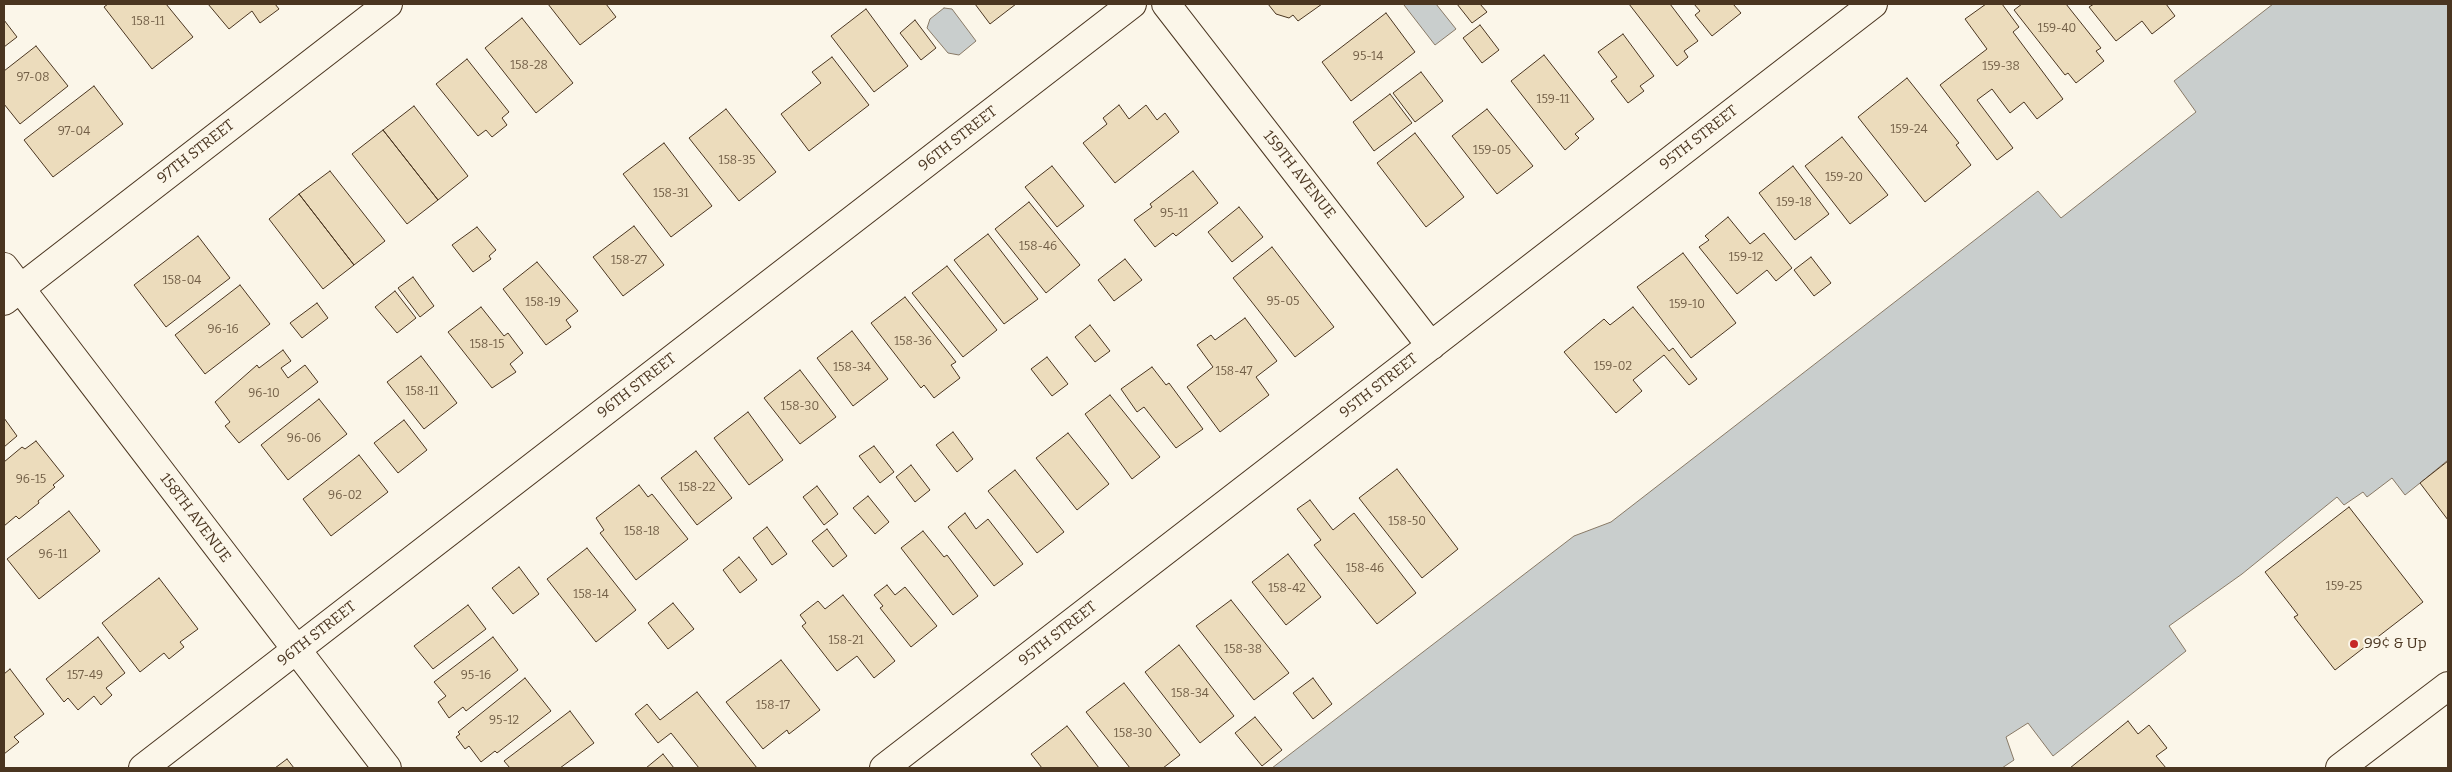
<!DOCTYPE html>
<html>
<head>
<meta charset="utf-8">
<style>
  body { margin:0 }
  #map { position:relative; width:2452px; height:772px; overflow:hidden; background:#fbf6e9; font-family:Bitter,serif }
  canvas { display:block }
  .frame { position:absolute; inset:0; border:5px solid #4a3520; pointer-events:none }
</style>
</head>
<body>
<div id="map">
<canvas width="2452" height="772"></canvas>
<div class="frame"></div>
</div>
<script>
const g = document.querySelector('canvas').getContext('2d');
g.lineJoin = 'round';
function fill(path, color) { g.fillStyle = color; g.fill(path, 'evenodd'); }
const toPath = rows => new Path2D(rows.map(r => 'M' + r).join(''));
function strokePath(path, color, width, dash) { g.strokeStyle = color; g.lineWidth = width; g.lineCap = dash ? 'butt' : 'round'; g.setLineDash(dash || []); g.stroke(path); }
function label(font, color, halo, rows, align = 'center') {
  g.font = font + ' Bitter,serif'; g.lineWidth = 4; g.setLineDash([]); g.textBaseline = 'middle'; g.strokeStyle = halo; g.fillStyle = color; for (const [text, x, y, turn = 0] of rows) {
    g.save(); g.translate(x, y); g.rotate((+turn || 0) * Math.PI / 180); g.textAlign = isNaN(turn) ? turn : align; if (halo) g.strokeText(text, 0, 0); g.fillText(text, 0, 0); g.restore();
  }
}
const water = toPath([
  [1406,4,1436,4,1456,29,1435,45,1404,5,1406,4],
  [2273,4,2448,4,2448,460,2420,483,2405,495,2392,478,2367,497,2363,492,2344,505,2337,497,2242,574,2169,626,2186,651,2053,756,2028,723,2006,737,2014,760,2002,768,1272,768,1574,536,1611,522,2038,191,2061,218,2196,112,2174,81,2273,4],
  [944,8,952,9,976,41,959,55,948,53,927,28,930,19,944,8]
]);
const building = toPath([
  [108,4,166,4,193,37,152,69,104,7,108,4],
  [208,4,275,4,279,9,260,23,252,11,229,29,208,4],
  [548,4,606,4,616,17,580,45,548,4],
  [975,4,1016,4,990,24,975,4],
  [1268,4,1322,4,1298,21,1293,15,1289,18,1276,14,1268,4],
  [1457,4,1480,4,1487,12,1472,23,1457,4],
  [1629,4,1670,4,1698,41,1684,51,1688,57,1677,66,1629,4],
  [1694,4,1733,4,1741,13,1712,36,1695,15,1700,11,1694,4],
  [1986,4,2002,4,2019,27,2013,32,2063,99,2037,119,2024,102,2010,113,1992,89,1977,100,2013,148,1997,160,1940,85,1987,49,1965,19,1986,4],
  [2022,4,2066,4,2101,48,2096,51,2104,61,2076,83,2068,73,2065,75,2014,10,2022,4],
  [2094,4,2166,4,2175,16,2152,34,2142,21,2116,41,2089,7,2094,4],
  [866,9,908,66,874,92,831,36,866,9],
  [1386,13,1415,52,1351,101,1322,62,1386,13],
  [522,18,573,83,536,113,485,48,522,18],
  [4,20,17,37,4,47,4,20],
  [915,20,936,48,921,60,900,33,915,20],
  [1480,25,1499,50,1482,63,1463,38,1480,25],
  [1623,34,1654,76,1640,86,1644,91,1628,103,1611,81,1617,77,1598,52,1623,34],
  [36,46,68,86,20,124,4,104,4,71,36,46],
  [1544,55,1594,119,1575,134,1579,138,1565,150,1511,81,1544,55],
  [832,57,869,105,809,151,781,114,821,83,812,72,832,57],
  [467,59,509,112,502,118,507,125,492,137,486,130,478,136,436,84,467,59],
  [1421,72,1443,101,1415,122,1393,93,1421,72],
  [1907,78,1959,143,1956,145,1971,165,1925,202,1858,117,1907,78],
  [94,86,123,124,53,177,24,140,94,86],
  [1390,94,1412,123,1374,151,1353,122,1390,94],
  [1119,105,1129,119,1146,105,1157,120,1165,113,1179,132,1115,183,1083,143,1107,124,1103,118,1119,105],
  [414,106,468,176,438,200,383,130,414,106],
  [726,109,776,172,739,201,689,138,726,109],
  [1487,109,1533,166,1497,194,1452,136,1487,109],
  [383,130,438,200,407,224,352,154,383,130],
  [1415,133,1464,197,1426,227,1377,163,1415,133],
  [1842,137,1888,195,1850,224,1805,166,1842,137],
  [664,143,712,206,671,237,623,174,664,143],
  [1052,166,1084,206,1057,227,1025,187,1052,166],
  [1793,166,1829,214,1795,240,1759,193,1793,166],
  [330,171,385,241,354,265,299,194,330,171],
  [1193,171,1218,203,1176,236,1173,233,1155,247,1134,220,1152,207,1150,204,1193,171],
  [299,194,354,265,323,289,269,219,299,194],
  [1029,202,1080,265,1046,293,995,229,1029,202],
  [1239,207,1263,237,1232,262,1208,232,1239,207],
  [1728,217,1750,244,1764,233,1792,268,1776,281,1767,270,1737,294,1699,247,1709,240,1705,236,1728,217],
  [634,226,664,265,623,296,593,257,634,226],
  [477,227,496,250,489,256,491,259,473,272,452,245,477,227],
  [988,234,1038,299,1004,324,954,260,988,234],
  [198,236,230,278,166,327,134,285,198,236],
  [1272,247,1334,327,1295,357,1233,278,1272,247],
  [1683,253,1736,323,1691,358,1637,287,1683,253],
  [1811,257,1831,283,1814,296,1794,270,1811,257],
  [1125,259,1142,280,1114,301,1098,280,1125,259],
  [537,262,578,311,566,320,571,327,546,345,503,289,537,262],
  [947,266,997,330,963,357,912,293,947,266],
  [413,277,434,306,420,317,398,288,413,277],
  [240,285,270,324,205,374,175,335,240,285],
  [395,291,416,318,397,333,375,307,395,291],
  [905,297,956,362,951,365,960,378,934,398,924,385,921,388,871,323,905,297],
  [317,303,328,318,302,338,290,323,317,303],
  [481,307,504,336,508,333,523,353,510,364,516,372,492,388,448,332,481,307],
  [1633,307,1669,351,1673,348,1697,379,1689,385,1664,355,1633,380,1642,391,1616,413,1564,352,1604,319,1610,325,1633,307],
  [1245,318,1277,361,1256,377,1269,395,1220,432,1187,387,1213,367,1197,345,1211,335,1215,340,1245,318],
  [1090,325,1110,351,1095,362,1075,337,1090,325],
  [852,331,888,379,853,406,817,358,852,331],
  [283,350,291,361,281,368,288,378,305,365,318,382,239,443,225,426,230,422,215,402,257,365,259,368,283,350],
  [421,356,457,403,424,429,387,382,421,356],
  [1047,357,1068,384,1052,396,1031,369,1047,357],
  [1152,367,1166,385,1169,383,1203,429,1176,448,1144,407,1137,412,1121,389,1152,367],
  [800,370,836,417,800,444,764,398,800,370],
  [1110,395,1160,457,1132,479,1085,414,1110,395],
  [319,399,347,434,288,480,261,445,319,399],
  [748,412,783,460,749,485,714,438,748,412],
  [4,418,17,436,4,447,4,418],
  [404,420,427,450,398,473,374,443,404,420],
  [953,432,973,459,957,472,936,445,953,432],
  [1068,433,1109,484,1077,510,1036,458,1068,433],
  [36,441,64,476,53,485,55,487,38,501,39,503,19,519,16,516,4,526,4,462,22,447,25,449,36,441],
  [874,446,894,472,880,483,859,456,874,446],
  [696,451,732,498,697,525,661,478,696,451],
  [359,455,388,492,331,536,303,499,359,455],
  [2448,461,2448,520,2420,483,2448,461],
  [911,465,930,490,915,502,896,477,911,465],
  [1397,469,1458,549,1422,578,1359,498,1397,469],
  [1015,470,1064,532,1037,553,988,491,1015,470],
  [639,485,648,497,652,494,688,539,636,580,600,533,604,530,596,518,639,485],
  [817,486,838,514,824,525,803,497,817,486],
  [868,496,889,522,875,534,853,508,868,496],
  [1310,500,1333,530,1354,513,1416,593,1377,624,1314,545,1321,540,1297,509,1310,500],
  [2349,507,2423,602,2335,670,2294,617,2298,615,2265,572,2349,507],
  [69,511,100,551,39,599,7,559,69,511],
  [965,513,976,529,988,519,1023,564,994,586,948,527,965,513],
  [767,527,787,554,772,565,753,538,767,527],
  [827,529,847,556,833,567,812,541,827,529],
  [923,531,944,557,947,555,978,596,953,615,901,548,923,531],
  [587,548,636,610,596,642,547,579,587,548],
  [1288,554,1321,597,1286,625,1252,582,1288,554],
  [739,557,757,580,740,593,723,570,739,557],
  [519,567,539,594,513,614,492,588,519,567],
  [159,578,198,629,180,642,184,647,169,659,164,653,140,672,102,623,159,578],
  [887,585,895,595,905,587,937,626,911,647,880,608,883,606,874,595,887,585],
  [843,595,895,661,874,678,857,656,837,671,802,626,806,623,800,615,818,601,825,609,843,595],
  [1231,600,1289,673,1254,700,1196,626,1231,600],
  [673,603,694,629,668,649,648,623,673,603],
  [468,605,486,629,433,669,414,646,468,605],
  [98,637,125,673,106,688,112,695,101,705,94,696,78,710,68,698,64,702,46,679,98,637],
  [493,637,518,670,466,711,463,707,449,718,438,702,446,696,434,682,493,637],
  [1179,645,1234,716,1200,743,1145,672,1179,645],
  [781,660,820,710,789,734,787,730,763,749,726,702,781,660],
  [10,669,44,714,14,737,19,742,4,754,4,674,10,669],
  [525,678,551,711,497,753,495,751,481,762,469,746,465,749,456,737,460,734,458,732,525,678],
  [1313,678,1332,704,1313,719,1293,693,1313,678],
  [1124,683,1180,755,1163,768,1130,768,1086,712,1124,683],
  [697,692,757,768,699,768,671,733,658,743,635,714,647,704,660,720,697,692],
  [570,711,594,743,560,768,510,768,504,761,570,711],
  [1255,717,1282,750,1262,766,1235,733,1255,717],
  [2128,721,2138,734,2149,725,2167,748,2156,756,2166,768,2070,768,2128,721],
  [1067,726,1071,731,1099,768,1042,768,1031,754,1067,726],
  [663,754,674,768,646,768,663,754],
  [287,759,294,768,275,768,287,759]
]);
const minor = toPath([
  [1166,4,1431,346],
  [4,267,387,768],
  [4,301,388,4],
  [143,768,1132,4],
  [884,768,1873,4]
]);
const primary = toPath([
  [2340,768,2448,686]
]);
const markers = [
  [2354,644,5,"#c62828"]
];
const numberNames = [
  ["158-11",148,22],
  ["159-40",2057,29],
  ["95-14",1368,57],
  ["158-28",529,66],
  ["159-38",2001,67],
  ["97-08",33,78],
  ["159-11",1553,100],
  ["159-24",1909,130],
  ["97-04",74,132],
  ["159-05",1492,151],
  ["158-35",737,161],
  ["159-20",1844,178],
  ["158-31",671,194],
  ["159-18",1794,203],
  ["95-11",1174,214],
  ["158-46",1038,247],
  ["159-12",1746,258],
  ["158-27",629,261],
  ["158-04",182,281],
  ["95-05",1283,302],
  ["158-19",543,303],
  ["159-10",1687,305],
  ["96-16",223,330],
  ["158-36",913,342],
  ["158-15",487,345],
  ["159-02",1613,367],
  ["158-34",852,368],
  ["158-47",1234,372],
  ["158-11",422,392],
  ["96-10",264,394],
  ["158-30",800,407],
  ["96-06",304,439],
  ["96-15",31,480],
  ["158-22",697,488],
  ["96-02",345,496],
  ["158-50",1407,522],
  ["158-18",642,532],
  ["96-11",53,555],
  ["158-46",1365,569],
  ["159-25",2344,587],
  ["158-42",1287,589],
  ["158-14",591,595],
  ["158-21",846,641],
  ["158-38",1243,650],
  ["157-49",85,676],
  ["95-16",476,676],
  ["158-34",1190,694],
  ["158-17",773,706],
  ["95-12",504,721],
  ["158-30",1133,734]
];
const streetNames = [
  ["95TH STREET",1699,138,-38],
  ["96TH STREET",958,139,-38],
  ["97TH STREET",196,152,-38],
  ["159TH AVENUE",1299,175,52],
  ["96TH STREET",637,386,-38],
  ["95TH STREET",1379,386,-38],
  ["158TH AVENUE",195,518,53],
  ["96TH STREET",317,634,-38],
  ["95TH STREET",1058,634,-38]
];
const poiNames = [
  ["99¢ & Up",2364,644]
];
fill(water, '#c9cecd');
strokePath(water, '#887966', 1);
fill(building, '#ecdcbc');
strokePath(building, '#4a3520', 1);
strokePath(minor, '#4a3520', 30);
strokePath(primary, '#4a3520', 30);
strokePath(minor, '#fbf6e9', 28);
strokePath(primary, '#fbf6e9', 28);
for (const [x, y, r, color] of markers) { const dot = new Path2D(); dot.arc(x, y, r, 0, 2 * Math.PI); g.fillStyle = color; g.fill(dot); strokePath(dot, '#fbf6e9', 2); }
label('12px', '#725f47', null, numberNames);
label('15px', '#4a3520', '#fbf6e9', streetNames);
label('15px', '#4a3520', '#fbf6e9', poiNames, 'left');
</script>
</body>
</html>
